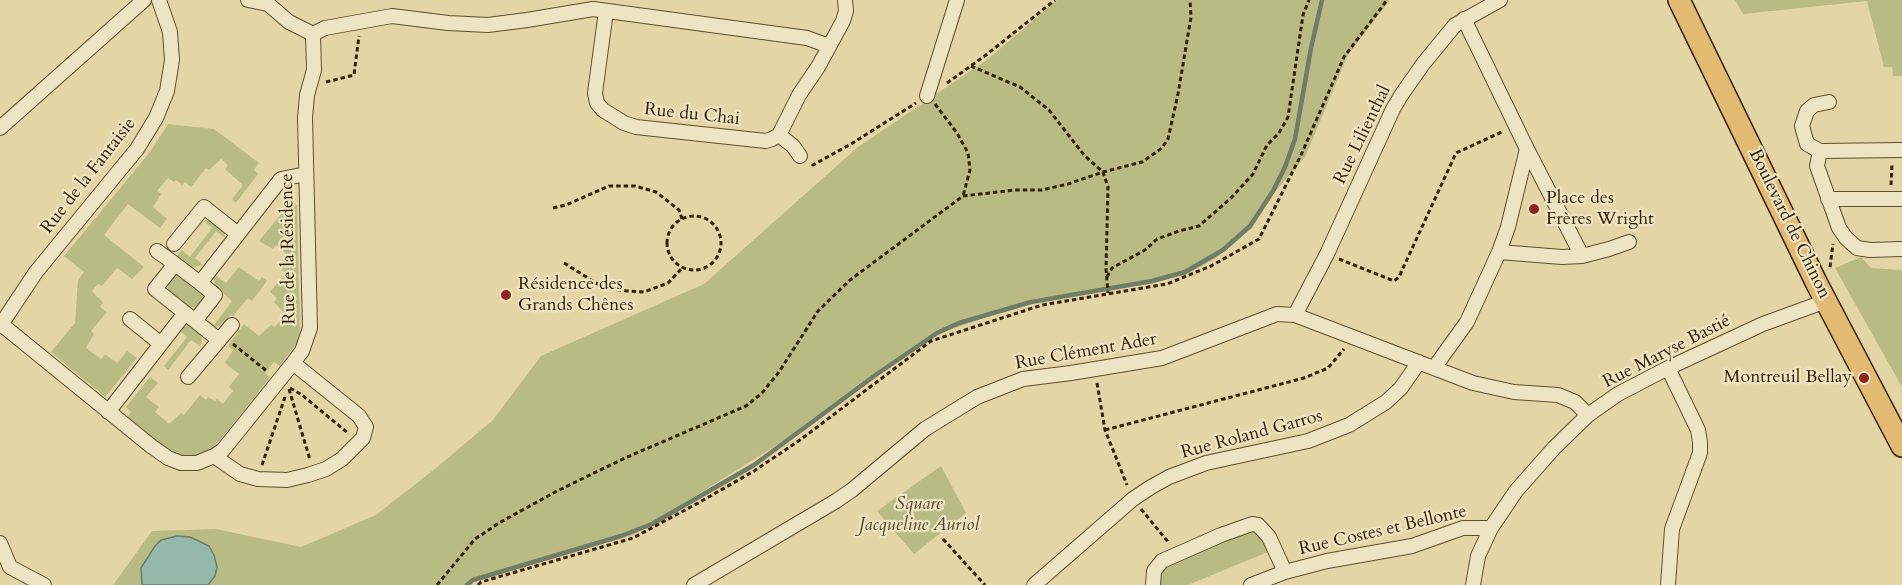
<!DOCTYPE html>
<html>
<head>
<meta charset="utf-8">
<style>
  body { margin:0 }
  canvas { display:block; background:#e4d5a5 }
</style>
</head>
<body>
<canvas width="1902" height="585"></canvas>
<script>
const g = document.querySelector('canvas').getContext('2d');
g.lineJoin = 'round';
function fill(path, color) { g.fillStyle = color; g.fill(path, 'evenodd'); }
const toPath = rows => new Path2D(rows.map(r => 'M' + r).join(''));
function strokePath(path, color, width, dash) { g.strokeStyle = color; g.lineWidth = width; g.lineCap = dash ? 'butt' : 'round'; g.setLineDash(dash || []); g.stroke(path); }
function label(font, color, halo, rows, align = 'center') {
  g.font = font + ' Cardo,serif'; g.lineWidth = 4.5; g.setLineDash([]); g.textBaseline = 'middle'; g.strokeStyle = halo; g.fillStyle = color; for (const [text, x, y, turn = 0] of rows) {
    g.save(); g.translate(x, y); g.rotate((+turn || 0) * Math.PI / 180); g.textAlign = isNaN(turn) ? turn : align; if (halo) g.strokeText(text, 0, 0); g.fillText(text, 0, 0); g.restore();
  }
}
const green = toPath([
  [1057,0,1390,0,1348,55,1305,157,1274,193,1252,228,1216,258,1187,274,1150,284,1038,298,928,338,823,416,633,535,501,571,466,585,113,585,152,531,216,529,301,547,376,515,436,468,492,421,541,356,704,284,858,147,988,59],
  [1735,0,1902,0,1902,76,1893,76,1892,67,1884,67,1867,1,1743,14],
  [168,124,214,129,259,163,254,170,258,174,236,203,232,199,243,185,225,169,228,165,221,159,209,170,206,168,191,187,185,182,182,185,176,180,174,182,168,178,157,191,161,194,153,207,167,219,160,228,128,204,104,235,144,267,132,279,117,268,102,286,98,284,92,291,103,303,100,307,107,312,91,331,94,334,86,348,101,359,105,354,117,363,127,351,137,358,105,397,51,352,75,323,78,280,84,272,64,256,150,152],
  [291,202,297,205,300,329,297,342,280,366,274,362,265,373,270,377,219,442,210,449,197,455,185,457,175,455,166,450,127,417,131,412,126,407,150,377,158,383,146,397,159,407,155,412,169,424,181,413,184,415,200,395,206,400,208,397,215,401,217,399,223,404,233,391,229,387,239,374,225,363,233,350,228,346,244,324,259,336,271,325,275,327,285,314,274,302,277,298,270,292,286,273,282,270,290,257,276,245,273,249,259,241],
  [206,220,211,220,225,232,224,237,216,231,195,258,203,265,191,268,176,257,182,250,190,257,212,228,204,221],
  [1861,257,1871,268,1902,270,1902,387,1835,268],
  [239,267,259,281,262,277,267,281,252,301,248,298,233,316,231,314,221,326,214,327,205,318,214,325,232,301,215,286,213,274,226,283],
  [176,275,201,293,203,296,202,300,196,307,188,307,168,291,167,284],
  [185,325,189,325,201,334,202,342,200,346,191,340,168,370,164,366,187,337,179,330],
  [941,466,966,513,914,554,877,511],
  [1258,528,1268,552,1188,585,1160,585,1158,571,1179,558]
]);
const water = toPath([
  [177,536,190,537,209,546,214,555,217,567,215,576,208,585,142,585,141,568,155,546,161,540,177,536]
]);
const stream = toPath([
  [467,585,473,580,621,536,652,524,754,465,877,374,937,333,959,323,1031,302,1152,281,1185,272,1223,250,1250,226,1273,191,1285,167,1295,139,1311,48,1322,0]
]);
const path = toPath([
  [971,66,1020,87,1049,110,1084,155,1103,172,1108,187,1106,269,1108,293],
  [326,82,354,75,359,36],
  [947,83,986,55,1055,0],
  [935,104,957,133,968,153,970,170,963,196],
  [812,164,813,165,851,144,916,103],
  [1891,185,1892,164],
  [553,208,566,205,609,186,635,186,656,192,679,210,682,219],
  '667 243a27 27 0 1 1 54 0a27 27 0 1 1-54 0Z',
  [1339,259,1394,281,1399,277,1456,153,1504,131],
  [564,263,604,288,627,291,644,292,668,283,683,267],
  [1830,267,1833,244],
  [1107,277,1112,268,1145,250,1157,239,1179,231,1199,226,1231,198,1253,174,1267,145,1279,133,1288,117,1303,15,1309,0],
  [233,344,268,372],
  [1097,383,1105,430,1127,485],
  [290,388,302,395,349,434],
  [289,389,310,460],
  [1105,430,1304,378,1328,368,1344,349],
  [262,465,285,397],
  [1141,509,1169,543],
  [943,539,985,585],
  [437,585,475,539,499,523,557,491,625,458,746,406,762,393,779,372,818,311,850,280,963,196,1015,190,1042,190,1068,184,1103,172,1142,162,1162,148,1168,139,1178,94,1191,17,1190,0],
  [478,585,481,582,633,538,700,502,754,471,800,440,931,341,1042,305,1167,284,1211,266,1259,239,1301,155,1344,57,1387,0]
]);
const street = toPath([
  [248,0,268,4,289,22,313,34,325,28,392,16,448,23,488,25,527,20,593,9,807,38,829,46],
  [606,11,595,93,597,103,603,110,624,123,636,127,766,141,772,139,779,135,799,95,818,67,843,21,846,11,845,0],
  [927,96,957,0],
  [0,128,144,0],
  [779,135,793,146,800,156],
  [1527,149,1582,256],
  [1820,151,1807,144,1802,126,1807,111,1814,105,1829,102],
  [1828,199,1902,199],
  [174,244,204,207,238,234],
  [1901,249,1870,250,1857,248,1846,238,1839,228,1817,166,1820,151,1902,150],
  [157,251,175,264],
  [1499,252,1562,257,1582,256,1609,249,1629,242],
  [1295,315,1327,254,1393,109,1402,94,1423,64,1455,25,1500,0],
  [130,319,161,344],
  [195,321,215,295,200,283],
  [1,324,151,446,168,458,181,463,197,463,214,456,223,450,293,363,302,351,310,328,305,118,307,95,314,70,313,34],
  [0,326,36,272,137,149,156,118,167,91,172,60,170,32,159,0],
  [219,340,155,289,175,264,200,283,281,179,306,174],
  [1434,368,1467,322,1499,252,1508,227,1527,149,1464,19],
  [1668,368,1698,430,1700,442,1700,453,1672,529,1668,585],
  [188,377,232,325],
  [108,412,185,313],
  [214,456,240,474,258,479,287,480,308,475,326,469,342,459,363,438,366,427,359,416,293,363],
  [0,543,10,567,44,585],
  [694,585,836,501,852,490,925,429,977,397,1023,379,1071,373,1162,358,1277,314,1295,315,1473,383,1514,392,1558,395,1575,402,1588,415],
  [1034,585,1133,499,1151,487,1169,477,1206,463,1308,441,1349,425,1386,402,1401,388,1419,362],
  [1153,585,1154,571,1162,561,1221,535,1252,524,1258,525,1269,537,1285,572],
  [1251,585,1285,572,1327,561,1412,546,1463,528,1491,528],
  [1473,585,1478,556,1491,528,1516,491,1554,448,1588,415,1618,394,1668,368,1763,324,1826,301]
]);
const primary = toPath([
  [1679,0,1817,284,1902,446]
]);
const markers = [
  [1534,209,6,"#8f2418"],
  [506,295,6,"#8f2418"],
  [1864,378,6,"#8f2418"]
];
const streetNames = [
  ["Rue du Chai",692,115,6],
  ["Rue Lilienthal",1363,135,-64],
  ["Rue de la Fantaisie",89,176,-52],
  ["Boulevard de Chinon",1789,224,64],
  ["Rue de la Résidence",289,249,-91],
  ["Rue Clément Ader",1086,352,-10],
  ["Rue Maryse Bastié",1667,352,-27],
  ["Rue Roland Garros",1252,435,-15],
  ["Rue Costes et Bellonte",1383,531,-13]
];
const poiNames = [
  ["Place des",1546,199],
  ["Frères Wright",1546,220],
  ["Résidence des",518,285],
  ["Grands Chênes",518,306],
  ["Montreuil Bellay",1852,378,"right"]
];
const parkNames = [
  ["Square",919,505],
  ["Jacqueline Auriol",919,526]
];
fill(green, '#b8bc83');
fill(water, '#95b8aa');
strokePath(water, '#6e7c68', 1.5);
strokePath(stream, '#6e7c68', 4.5);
strokePath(street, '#604e2c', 16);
strokePath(primary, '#342104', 24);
strokePath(path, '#342104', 3, [4.5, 3]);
strokePath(street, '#ede4c4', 14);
strokePath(primary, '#e2ba72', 21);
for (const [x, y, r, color] of markers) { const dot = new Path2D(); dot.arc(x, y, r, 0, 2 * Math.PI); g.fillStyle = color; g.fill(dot); strokePath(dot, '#ede4c4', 2); }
label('18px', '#342104', '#ede4c4', streetNames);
label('18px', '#342104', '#ede4c4', poiNames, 'left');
label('italic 18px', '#554824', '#ede4c4', parkNames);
</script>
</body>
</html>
